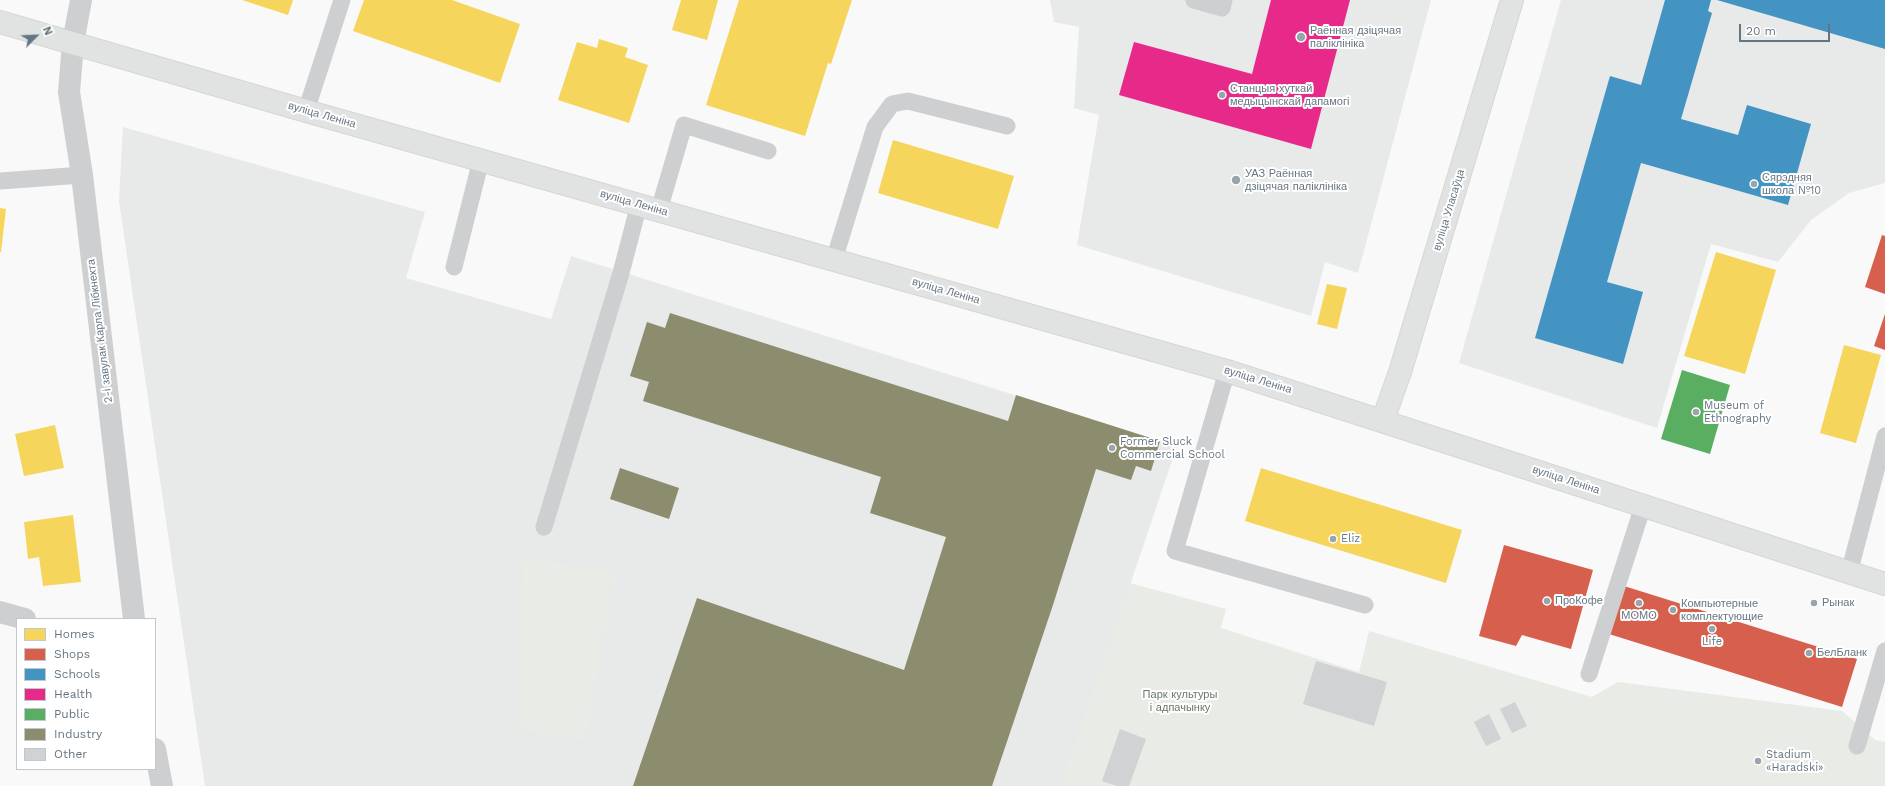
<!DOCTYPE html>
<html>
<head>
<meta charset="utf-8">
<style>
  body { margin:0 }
  #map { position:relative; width:1885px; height:786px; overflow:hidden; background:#f9f9f9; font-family:"Work Sans",sans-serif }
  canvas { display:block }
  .legend { position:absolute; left:16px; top:618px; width:140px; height:152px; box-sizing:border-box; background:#fff; border:1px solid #c1c8cd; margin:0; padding:5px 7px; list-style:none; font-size:12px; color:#657683 }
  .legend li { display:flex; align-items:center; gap:8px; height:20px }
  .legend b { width:20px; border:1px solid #c1c8cd }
  .north { position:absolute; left:16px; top:16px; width:40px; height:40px; -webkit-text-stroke:3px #fff; paint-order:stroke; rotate:66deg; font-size:11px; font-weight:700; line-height:16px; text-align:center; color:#657683 }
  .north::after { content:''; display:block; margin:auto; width:14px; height:18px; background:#657683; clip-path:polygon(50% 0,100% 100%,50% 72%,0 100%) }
  .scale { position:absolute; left:1739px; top:24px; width:91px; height:18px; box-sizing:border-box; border:2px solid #657683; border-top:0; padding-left:5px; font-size:12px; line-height:14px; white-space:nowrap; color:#657683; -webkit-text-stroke:3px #fff; paint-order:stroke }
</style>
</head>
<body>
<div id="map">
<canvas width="1885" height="786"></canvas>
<ul class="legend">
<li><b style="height:11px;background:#f6d55c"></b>Homes</li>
<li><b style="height:11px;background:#d6604d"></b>Shops</li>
<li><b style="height:11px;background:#4393c3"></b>Schools</li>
<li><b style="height:11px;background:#e7298a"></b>Health</li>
<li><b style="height:11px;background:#5aae61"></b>Public</li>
<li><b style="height:11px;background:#8c8c6e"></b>Industry</li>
<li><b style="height:11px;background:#d0d2d3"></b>Other</li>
</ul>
<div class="north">N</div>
<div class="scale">20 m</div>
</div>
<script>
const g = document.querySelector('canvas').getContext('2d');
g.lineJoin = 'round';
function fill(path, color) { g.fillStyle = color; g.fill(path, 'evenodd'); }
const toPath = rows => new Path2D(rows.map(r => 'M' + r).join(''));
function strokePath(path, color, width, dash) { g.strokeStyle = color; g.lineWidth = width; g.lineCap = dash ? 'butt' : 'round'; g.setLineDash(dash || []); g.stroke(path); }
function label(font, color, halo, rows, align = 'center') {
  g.font = font + ' "Work Sans",sans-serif'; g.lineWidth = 4; g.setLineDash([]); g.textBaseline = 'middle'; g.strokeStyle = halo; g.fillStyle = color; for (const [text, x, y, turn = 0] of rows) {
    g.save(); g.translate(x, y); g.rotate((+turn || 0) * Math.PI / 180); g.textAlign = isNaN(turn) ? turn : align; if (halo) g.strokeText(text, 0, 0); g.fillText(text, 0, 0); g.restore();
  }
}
const built = toPath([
  [1050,0,1431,0,1358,273,1325,262,1311,316,1077,245,1099,115,1074,108,1079,27,1054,22],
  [1561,0,1885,0,1885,183,1849,193,1811,220,1778,262,1711,244,1657,428,1459,363],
  [123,127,425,212,406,278,551,319,571,256,1177,446,1062,786,205,786,119,201]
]);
const green = toPath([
  [523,559,615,571,586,741,519,730],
  [1130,583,1226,609,1221,628,1359,672,1369,631,1592,697,1618,682,1842,711,1875,740,1885,742,1885,786,1062,786]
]);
const homes = toPath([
  [242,0,293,0,288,15],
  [364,0,452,0,520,24,500,83,353,31],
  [681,0,718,0,707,40,672,30],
  [739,0,852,0,831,64,828,63,805,136,706,105],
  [599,39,628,48,625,57,648,65,629,123,558,100,577,42,597,48],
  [893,140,1014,176,998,229,878,193],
  [0,208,6,209,1,252,0,252],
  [1716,252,1776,270,1745,374,1684,356],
  [1327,284,1347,288,1337,329,1317,324],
  [1844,345,1881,355,1856,443,1820,433],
  [55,425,64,468,24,476,15,434],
  [1261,468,1462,530,1446,583,1245,521],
  [73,515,81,582,43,586,39,557,28,559,24,522]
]);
const shops = toPath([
  [1882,235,1885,236,1885,294,1865,287],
  [1885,314,1885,350,1874,346],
  [1504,545,1593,570,1571,649,1522,635,1516,646,1479,636],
  [1624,586,1857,659,1842,707,1609,634]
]);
const schools = toPath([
  [1665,0,1711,0,1708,11,1712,13,1681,119,1738,135,1747,105,1811,124,1788,205,1641,163,1607,282,1643,292,1623,364,1535,338,1610,76,1641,85],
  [1717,0,1885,0,1885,49]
]);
const health = toPath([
  [1271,0,1350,0,1311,149,1119,95,1134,42,1252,74]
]);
const public = toPath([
  [1682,370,1730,385,1710,454,1661,439]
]);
const industry = toPath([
  [670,313,1008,421,1016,395,1160,441,1151,471,1136,466,1131,480,1096,469,1052,608,992,786,633,786,697,598,904,670,946,537,870,513,881,477,643,401,649,382,630,376,647,322,665,328],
  [620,468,679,488,669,519,610,499]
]);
const building = toPath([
  [1316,661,1387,682,1374,726,1303,704],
  [1515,702,1527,726,1512,733,1500,709],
  [1489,714,1501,739,1486,746,1474,722],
  [1120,729,1146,739,1129,786,1117,786,1102,781]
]);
const lane = toPath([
  [1194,0,1222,8,1224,0],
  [306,111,342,0],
  [0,181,82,175],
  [659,210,684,125,768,151],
  [834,260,875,127,892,104,908,101,1007,126],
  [454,267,481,160],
  [1227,371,1175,551,1365,605],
  [544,527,621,273,639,204],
  [1849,573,1885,436],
  [1589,674,1643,506],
  [1857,746,1885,651]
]);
const street = toPath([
  [81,0,73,43,69,92,82,175,134,619],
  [0,612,25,619],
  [155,749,162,786]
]);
const secondary = toPath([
  [0,22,306,111,1227,371,1885,584],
  [1383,420,1400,372,1512,0]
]);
const markers = [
  [1301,37,5,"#99a4ac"],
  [1222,95,4,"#99a4ac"],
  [1236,180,5,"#99a4ac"],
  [1754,184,4,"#99a4ac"],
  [1696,412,4,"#99a4ac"],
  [1112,448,4,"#99a4ac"],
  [1333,539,4,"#99a4ac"],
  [1547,601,4,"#99a4ac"],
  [1639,603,4,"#99a4ac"],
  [1814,603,4,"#99a4ac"],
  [1673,610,4,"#99a4ac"],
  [1712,629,4,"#99a4ac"],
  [1809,653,4,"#99a4ac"],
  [1758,761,4,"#99a4ac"]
];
const poiNames = [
  ["Раённая дзіцячая",1310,31],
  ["паліклініка",1310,44],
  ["Станцыя хуткай",1230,89],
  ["медыцынскай дапамогі",1230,102],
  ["УАЗ Раённая",1245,174],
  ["дзіцячая паліклініка",1245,187],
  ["Сярэдняя",1762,178],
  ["школа №10",1762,191],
  ["Museum of",1704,406],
  ["Ethnography",1704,419],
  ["Former Sluck",1120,442],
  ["Commercial School",1120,455],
  ["Eliz",1341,539],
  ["ПроКофе",1555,601],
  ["Рынак",1822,603],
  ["Компьютерные",1681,604],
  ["комплектующие",1681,617],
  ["МОМО",1639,616,"center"],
  ["Life",1712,642,"center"],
  ["БелБланк",1817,653],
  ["Stadium",1766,755],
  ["«Haradski»",1766,768]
];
const streetNames = [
  ["вуліца Леніна",322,115,16],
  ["вуліца Леніна",634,203,16],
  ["вуліца Уласаўца",1449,210,-73],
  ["вуліца Леніна",946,291,16],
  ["2-і завулак Карла Лібкнехта",100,331,-97],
  ["вуліца Леніна",1258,380,17],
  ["вуліца Леніна",1566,480,18]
];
const parkNames = [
  ["Парк культуры",1180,695],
  ["і адпачынку",1180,708]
];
fill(built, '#e8e9e9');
fill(green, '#e8ebe6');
fill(homes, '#f6d55c');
fill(shops, '#d6604d');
fill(schools, '#4393c3');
fill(health, '#e7298a');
fill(public, '#5aae61');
fill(industry, '#8c8c6e');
fill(building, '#d0d2d3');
strokePath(secondary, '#d5d6d7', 24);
strokePath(lane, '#cecfd0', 17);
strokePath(street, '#cecfd0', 22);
strokePath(secondary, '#e1e2e2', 22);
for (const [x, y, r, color] of markers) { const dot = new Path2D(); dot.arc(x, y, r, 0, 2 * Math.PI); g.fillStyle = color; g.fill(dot); strokePath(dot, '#fff', 1.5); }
label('11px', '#657683', '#fff', poiNames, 'left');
label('11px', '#657683', '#fff', streetNames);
label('11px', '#687a64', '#fff', parkNames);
</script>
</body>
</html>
